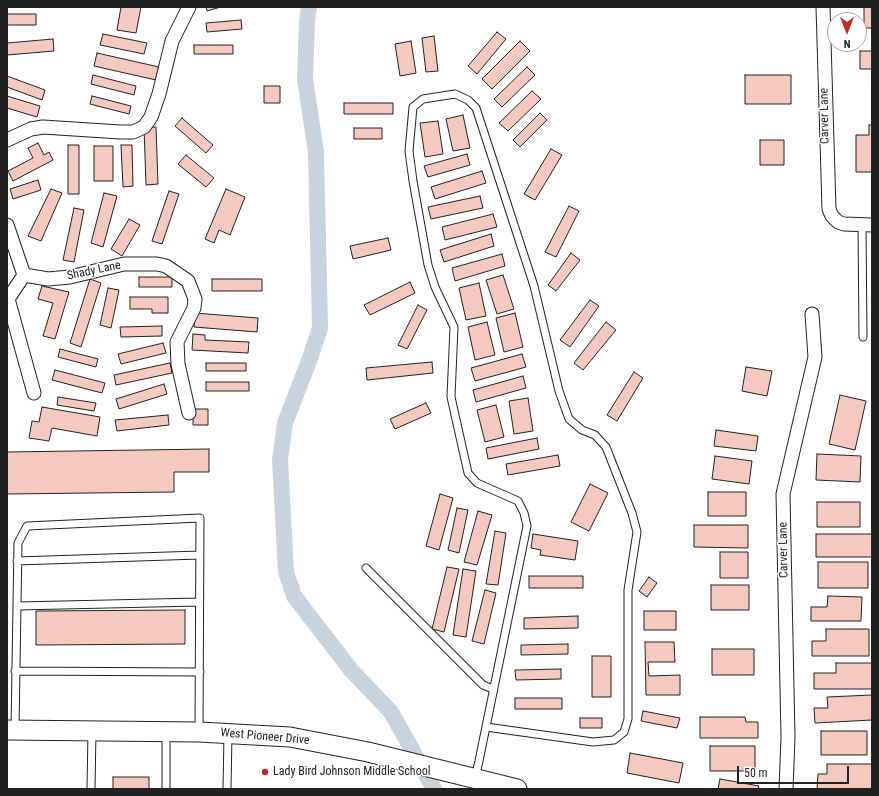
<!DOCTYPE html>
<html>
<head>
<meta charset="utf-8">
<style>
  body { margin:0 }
  #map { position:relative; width:879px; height:796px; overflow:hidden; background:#fff; font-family:"Roboto Condensed",sans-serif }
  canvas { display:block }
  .frame { position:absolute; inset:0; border:8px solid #222; pointer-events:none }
  .north { position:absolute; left:827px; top:12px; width:40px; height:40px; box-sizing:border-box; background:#fff; border:1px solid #a7a7a7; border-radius:50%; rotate:180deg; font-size:11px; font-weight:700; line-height:16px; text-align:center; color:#222 }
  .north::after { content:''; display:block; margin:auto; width:14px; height:18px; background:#c62828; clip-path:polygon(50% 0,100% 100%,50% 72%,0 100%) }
  .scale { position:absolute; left:737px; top:766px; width:112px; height:18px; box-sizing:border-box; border:2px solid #222; border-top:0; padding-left:5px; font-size:12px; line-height:14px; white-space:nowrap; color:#222; -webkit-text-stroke:3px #fff; paint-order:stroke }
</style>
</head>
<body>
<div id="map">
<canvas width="879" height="796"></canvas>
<div class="frame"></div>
<div class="north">N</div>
<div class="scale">50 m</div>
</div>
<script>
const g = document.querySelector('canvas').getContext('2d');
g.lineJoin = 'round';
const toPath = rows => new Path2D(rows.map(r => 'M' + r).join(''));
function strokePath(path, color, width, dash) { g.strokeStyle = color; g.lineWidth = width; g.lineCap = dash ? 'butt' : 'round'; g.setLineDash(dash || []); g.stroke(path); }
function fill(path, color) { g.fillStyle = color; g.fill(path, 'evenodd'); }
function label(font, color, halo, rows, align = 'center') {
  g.font = font + ' "Roboto Condensed",sans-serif'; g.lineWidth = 3; g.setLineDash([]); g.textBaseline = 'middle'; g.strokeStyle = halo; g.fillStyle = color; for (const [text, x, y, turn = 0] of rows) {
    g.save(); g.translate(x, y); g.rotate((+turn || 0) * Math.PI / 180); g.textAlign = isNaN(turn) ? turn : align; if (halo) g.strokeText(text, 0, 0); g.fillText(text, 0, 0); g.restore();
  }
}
const canal = toPath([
  [309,7,307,21,305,79,316,152,320,328,309,361,285,423,280,460,286,572,294,596,351,670,391,712,434,789]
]);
const building = toPath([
  [121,7,141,7,136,33,117,30,121,7],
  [206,7,221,7,207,11,206,7],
  [864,7,872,7,872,28,864,28,864,7],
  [7,14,36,14,36,25,7,25,7,14],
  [241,20,242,29,207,32,206,23,241,20],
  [497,32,506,39,477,74,468,66,497,32],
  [103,34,147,43,144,54,100,45,103,34],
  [434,36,438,71,426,72,422,38,434,36],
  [53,39,54,51,7,55,7,43,53,39],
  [411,41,416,73,400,76,395,44,411,41],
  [520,41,530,51,492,89,482,79,520,41],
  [194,45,233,45,233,54,194,54,194,45],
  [860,51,872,51,872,69,860,69,860,51],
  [97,53,159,67,156,80,94,66,97,53],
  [527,67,535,75,502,107,494,99,527,67],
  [93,75,136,86,134,95,91,84,93,75],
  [745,75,791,75,791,104,745,104,745,75],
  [7,76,45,90,42,100,7,87,7,76],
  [264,86,280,86,280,103,264,103,264,86],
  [532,91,541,99,508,131,499,123,532,91],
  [7,96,40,106,37,117,7,108,7,96],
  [92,96,131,106,129,114,90,104,92,96],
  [344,103,393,103,393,114,344,114,344,103],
  [540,113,547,120,520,147,513,140,540,113],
  [463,115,470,148,453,151,446,119,463,115],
  [182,118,213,145,206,153,175,126,182,118],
  [438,121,443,154,425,157,420,123,438,121],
  [869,125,872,125,872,172,856,172,856,135,869,135,869,125],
  [144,127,156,127,158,184,146,185,144,127],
  [354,128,382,128,382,139,354,139,354,128],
  [760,140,784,140,784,165,760,165,760,140],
  [38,143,44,155,49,152,53,160,13,181,8,171,33,158,28,148,38,143],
  [68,145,79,145,79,194,68,194,68,145],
  [121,145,132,145,133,186,123,187,121,145],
  [94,146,113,146,113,181,94,181,94,146],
  [551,149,562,155,535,200,524,194,551,149],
  [467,154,470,165,428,177,424,166,467,154],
  [186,155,214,178,206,187,178,164,186,155],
  [482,171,486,183,435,199,431,187,482,171],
  [38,180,41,190,13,199,10,189,38,180],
  [51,189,62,193,41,241,28,236,51,189],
  [226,189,245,197,230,235,219,230,214,243,205,239,226,189],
  [169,191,179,194,162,244,152,241,169,191],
  [104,193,117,196,103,247,91,243,104,193],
  [480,196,483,208,431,219,428,207,480,196],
  [569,206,579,211,556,257,545,252,569,206],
  [74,208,84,210,74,262,63,260,74,208],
  [493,214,497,227,445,240,442,227,493,214],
  [129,219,140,225,122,256,111,249,129,219],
  [491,234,494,246,444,262,440,250,491,234],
  [388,238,391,250,353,259,350,246,388,238],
  [571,253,580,260,556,291,548,285,571,253],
  [502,254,505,266,455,281,452,268,502,254],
  [503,275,514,309,497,314,486,280,503,275],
  [139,277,172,277,172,287,139,287,139,277],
  [90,279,101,283,81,347,70,343,90,279],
  [212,279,262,279,262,291,212,291,212,279],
  [410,282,415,293,370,315,364,305,410,282],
  [479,283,486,316,466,320,459,288,479,283],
  [42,286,69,292,55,339,43,336,53,303,38,299,42,286],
  [108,288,119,290,111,328,100,325,108,288],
  [130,297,168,297,168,313,152,313,152,309,130,309,130,297],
  [590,300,599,306,570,347,560,340,590,300],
  [418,305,427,310,407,349,398,345,418,305],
  [195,313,258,318,257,332,194,327,195,313],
  [515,313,523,347,504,352,496,318,515,313],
  [487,322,495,355,475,360,468,327,487,322],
  [606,322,616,330,583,370,574,363,606,322],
  [162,326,162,336,121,337,120,327,162,326],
  [193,334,205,335,205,340,249,342,248,353,192,350,193,334],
  [163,343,166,353,121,364,118,354,163,343],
  [60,349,98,359,96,367,58,357,60,349],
  [522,354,526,367,475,381,471,368,522,354],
  [432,362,433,373,367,380,366,368,432,362],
  [170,363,172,373,116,385,114,375,170,363],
  [206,363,246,363,246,371,206,371,206,363],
  [746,367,772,371,767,396,742,391,746,367],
  [55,370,105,383,102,393,52,380,55,370],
  [634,372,643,378,617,421,607,415,634,372],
  [523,376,526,388,476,402,473,390,523,376],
  [206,382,249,382,249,391,206,391,206,382],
  [164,384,167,394,119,409,116,399,164,384],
  [840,395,866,401,855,450,829,444,840,395],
  [58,397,96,403,94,411,57,405,58,397],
  [528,398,533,431,514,434,509,401,528,398],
  [426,403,431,413,395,429,390,419,426,403],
  [496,405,504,437,485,442,477,410,496,405],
  [42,407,100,417,97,436,52,428,49,441,29,438,32,421,39,422,42,407],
  [193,409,208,409,208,425,193,425,193,409],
  [168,415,169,425,117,431,115,420,168,415],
  [716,430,758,436,756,451,714,446,716,430],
  [537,438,539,449,488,459,486,448,537,438],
  [209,449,209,472,174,472,174,492,7,494,7,452,209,449],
  [817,454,861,456,860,482,816,480,817,454],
  [558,455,560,466,508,475,506,464,558,455],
  [715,456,752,461,749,484,712,479,715,456],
  [590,484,608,493,589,531,571,522,590,484],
  [708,492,746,492,746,516,708,516,708,492],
  [440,494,453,498,439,550,426,546,440,494],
  [817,502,860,502,860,527,817,527,817,502],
  [457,508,468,510,459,553,448,550,457,508],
  [478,511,492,515,477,565,464,562,478,511],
  [694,525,748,525,748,548,694,547,694,525],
  [495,531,506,533,498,585,486,584,495,531],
  [533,534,578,541,575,560,540,555,541,550,531,548,533,534],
  [816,534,872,534,872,557,816,557,816,534],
  [720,552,748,552,748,578,720,578,720,552],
  [818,562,868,562,868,588,818,588,818,562],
  [447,567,459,569,444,632,432,629,447,567],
  [463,569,476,571,466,637,453,635,463,569],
  [529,576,583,576,583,588,529,588,529,576],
  [649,577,657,583,647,597,639,591,649,577],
  [711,585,749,585,749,610,711,610,711,585],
  [485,590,496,593,484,644,472,641,485,590],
  [828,596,862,597,861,621,811,621,811,607,827,607,828,596],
  [185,610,185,644,36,645,36,611,185,610],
  [644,611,676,611,676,630,644,630,644,611],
  [578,616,578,628,524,629,524,618,578,616],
  [826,629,869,629,869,656,812,656,812,641,826,641,826,629],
  [645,642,674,642,675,662,648,662,649,676,680,675,680,695,646,695,645,642],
  [568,644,568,654,521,655,521,645,568,644],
  [712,649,754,649,754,675,712,675,712,649],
  [592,656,611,656,611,697,592,697,592,656],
  [836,663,872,663,872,689,814,689,814,673,836,673,836,663],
  [561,669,561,679,516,680,515,670,561,669],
  [872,695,872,720,815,723,814,708,828,708,827,697,872,695],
  [515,698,562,698,562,709,515,709,515,698],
  [643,711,680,718,677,728,641,721,643,711],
  [700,717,745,717,746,722,758,722,758,738,700,738,700,717],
  [580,718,602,718,602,728,580,728,580,718],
  [821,731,867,731,867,755,821,755,821,731],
  [710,746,755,746,755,771,710,771,710,746],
  [630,753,683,763,679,783,627,773,630,753],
  [827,764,872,764,872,789,817,789,818,774,827,774,827,764],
  [113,777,149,777,149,789,113,789,113,777],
  [720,779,759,786,758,789,718,789,720,779]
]);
const lane = toPath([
  [862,225,863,337],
  [17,561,199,555],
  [366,568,483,685,493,689],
  [17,606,199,602],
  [15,671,200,672],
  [15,729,18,543,27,526,200,518,199,731],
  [166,733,166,789],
  [475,778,479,761,527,526,524,513,518,501,477,483,468,473,451,397,454,327,435,287,428,265,413,181,409,151,413,107,423,99,455,94,468,100,476,108,534,286,559,391,569,419,582,430,595,435,606,447,632,513,637,532,628,590,628,719,624,732,614,740,593,742,486,727],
  [91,789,92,731],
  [227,789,228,734]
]);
const street = toPath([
  [823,7,829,209,832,216,838,222,844,224,872,225],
  [7,140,31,129,43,127,120,132,133,132,144,127,151,117,159,94,172,41,189,7],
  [7,225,24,275,8,299,34,393],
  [24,275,48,279,70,277,124,264,157,264,166,266,188,281,195,299,194,308,177,342,178,364,189,413],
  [786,789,788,737,783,494,815,357,812,314]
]);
const secondary = toPath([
  [7,730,199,732,290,737,368,752,517,789]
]);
const markers = [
  [265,772,4,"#c62828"]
];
const streetNames = [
  ["Carver Lane",825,116,-91],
  ["Shady Lane",94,271,-12],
  ["Carver Lane",784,550,-91],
  ["West Pioneer Drive",265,737,5]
];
const poiNames = [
  ["Lady Bird Johnson Middle School",273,772]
];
strokePath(canal, '#c7d3dd', 16);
fill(building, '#f3c9c0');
strokePath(building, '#222', 1);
strokePath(lane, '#222', 9);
strokePath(street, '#222', 15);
strokePath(secondary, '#222', 21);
strokePath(lane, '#fff', 7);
strokePath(street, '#fff', 13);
strokePath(secondary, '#fff', 19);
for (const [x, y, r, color] of markers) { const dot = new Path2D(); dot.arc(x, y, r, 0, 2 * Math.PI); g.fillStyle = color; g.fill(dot); strokePath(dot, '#fff', 1.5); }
label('12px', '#222', '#fff', streetNames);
label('12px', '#222', '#fff', poiNames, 'left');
</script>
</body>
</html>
